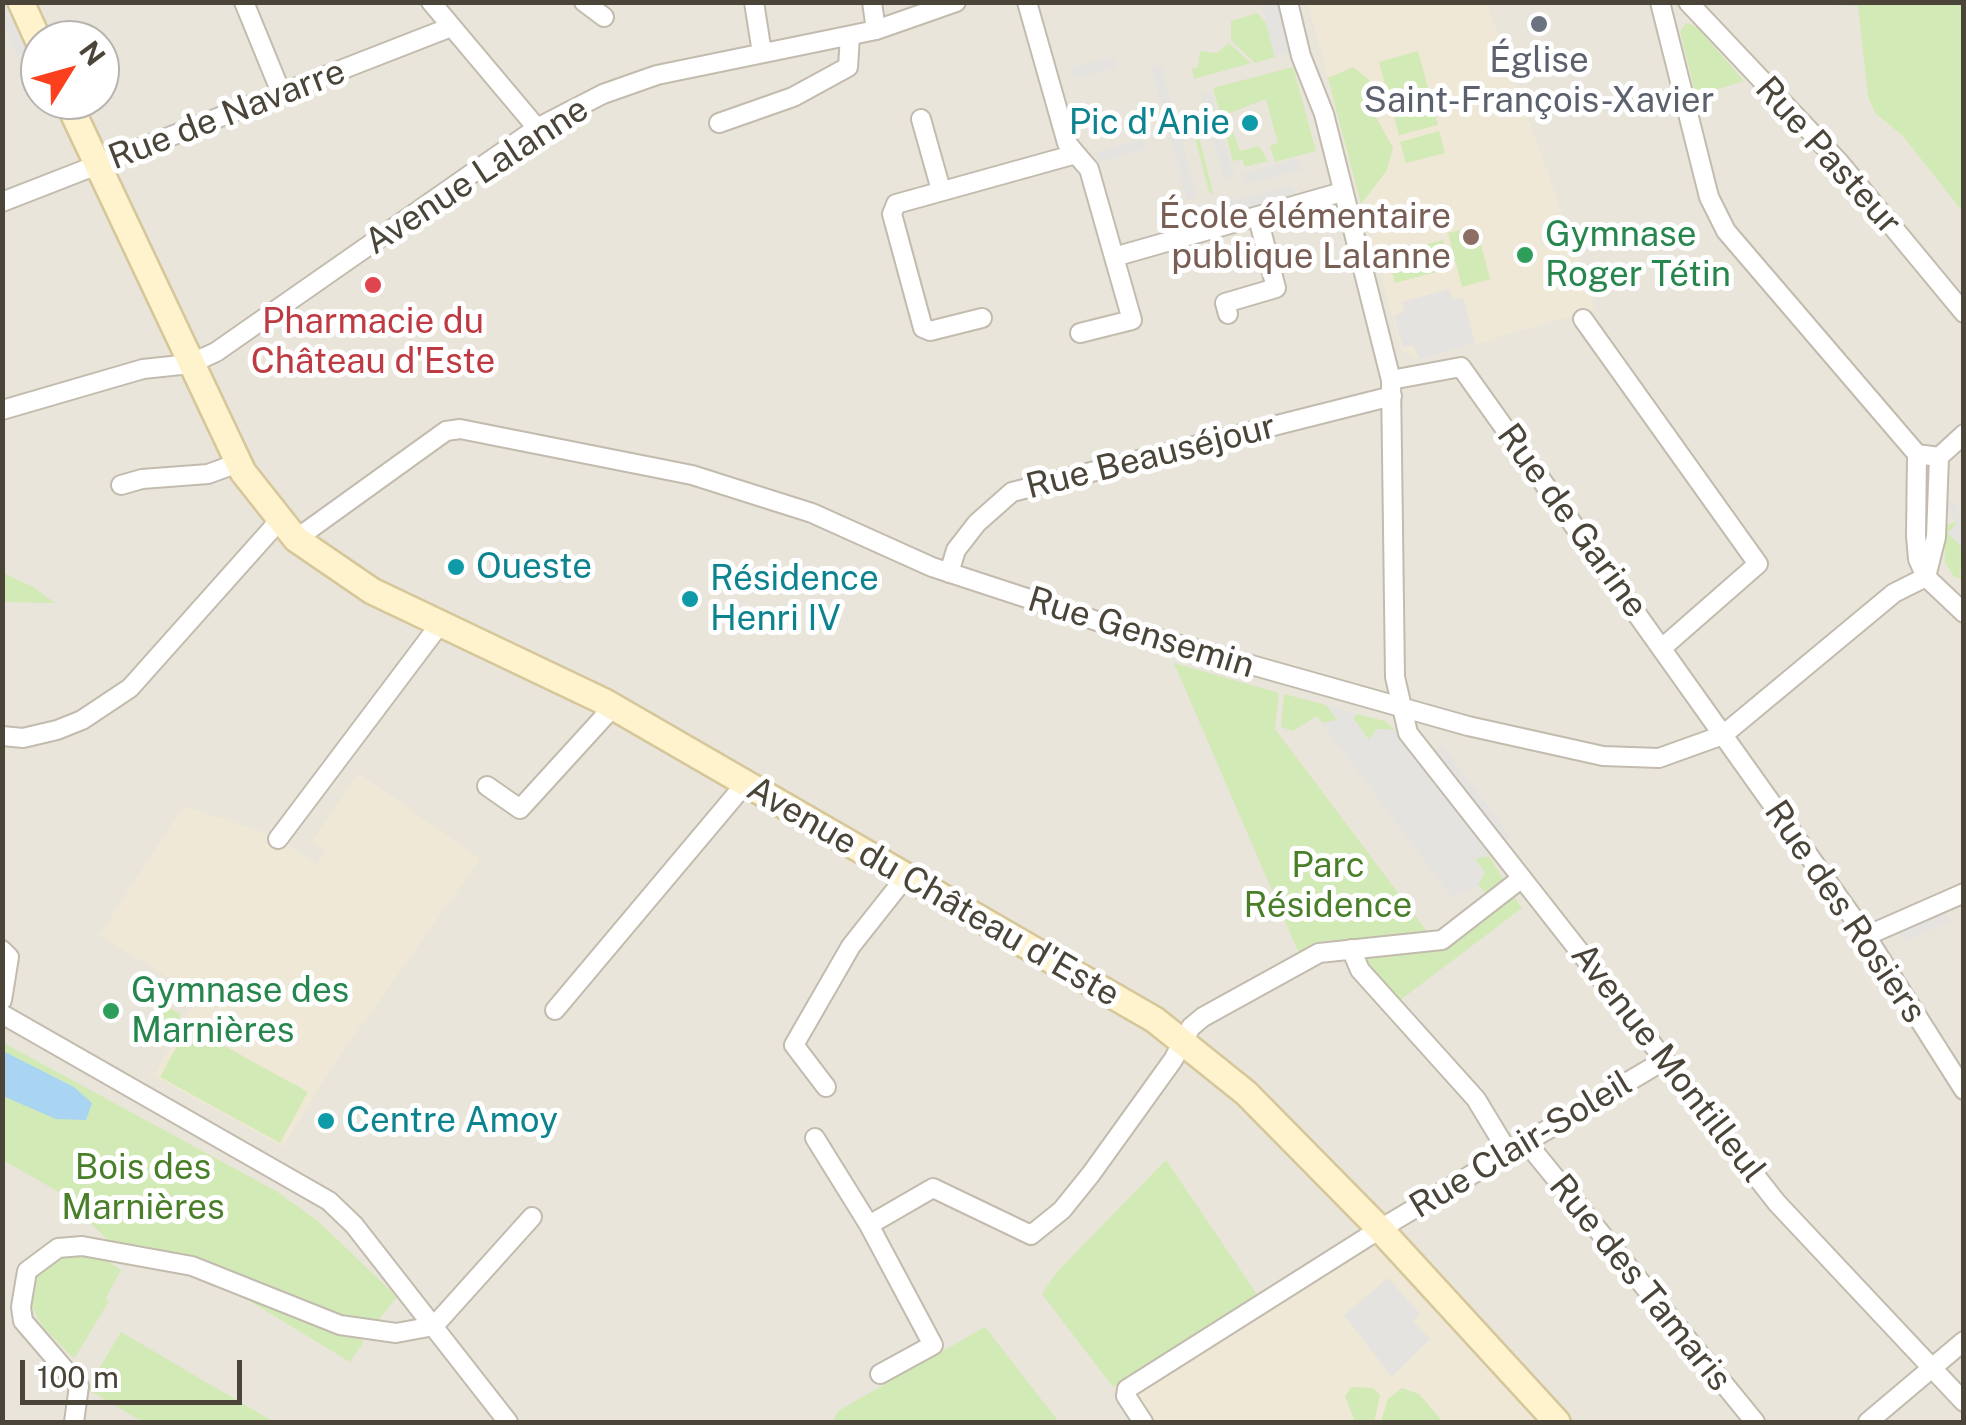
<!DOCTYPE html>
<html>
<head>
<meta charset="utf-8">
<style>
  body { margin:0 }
  #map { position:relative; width:1966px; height:1425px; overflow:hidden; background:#f6f3ec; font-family:"Public Sans",sans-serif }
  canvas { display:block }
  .frame { position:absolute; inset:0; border:5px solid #4b4439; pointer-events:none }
  .north { position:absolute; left:20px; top:20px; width:100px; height:100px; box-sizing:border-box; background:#fff; border:2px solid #b7b4b0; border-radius:50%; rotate:53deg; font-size:28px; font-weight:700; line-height:40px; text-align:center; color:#4b4439 }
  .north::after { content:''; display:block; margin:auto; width:35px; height:45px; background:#fc3f1d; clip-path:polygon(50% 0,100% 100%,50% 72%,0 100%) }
  .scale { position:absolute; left:20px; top:1360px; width:222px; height:45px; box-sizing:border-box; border:5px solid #4b4439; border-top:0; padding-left:12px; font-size:30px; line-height:35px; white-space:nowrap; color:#4b4439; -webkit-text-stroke:8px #fff; paint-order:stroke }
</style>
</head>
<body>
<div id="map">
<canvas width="1966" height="1425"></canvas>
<div class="frame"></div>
<div class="north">N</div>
<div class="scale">100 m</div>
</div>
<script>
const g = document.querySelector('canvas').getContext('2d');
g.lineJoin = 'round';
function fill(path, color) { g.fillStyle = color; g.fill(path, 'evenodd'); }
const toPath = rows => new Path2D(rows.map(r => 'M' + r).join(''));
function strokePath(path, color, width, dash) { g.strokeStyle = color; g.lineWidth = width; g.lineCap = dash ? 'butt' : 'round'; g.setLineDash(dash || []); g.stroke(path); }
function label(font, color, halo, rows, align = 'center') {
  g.font = font + ' "Public Sans",sans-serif'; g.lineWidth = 10; g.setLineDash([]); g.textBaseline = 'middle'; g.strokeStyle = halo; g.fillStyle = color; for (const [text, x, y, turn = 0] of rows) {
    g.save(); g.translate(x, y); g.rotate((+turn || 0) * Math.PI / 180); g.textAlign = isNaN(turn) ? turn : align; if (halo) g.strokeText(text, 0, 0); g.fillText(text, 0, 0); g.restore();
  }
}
const residential = toPath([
  [3,3,1963,3,1963,1422,3,1422],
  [40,40,100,40,100,100,40,100]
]);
const education = toPath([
  [1308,3,1487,3,1596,309,1420,360,1401,349],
  [359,773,480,859,328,1073,283,1147,154,1076,198,994,99,936,183,806,273,835,316,864,325,850,312,841],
  [1370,1241,1537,1422,1149,1422,1134,1400,1134,1389]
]);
const green = toPath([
  [1763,2,1963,3,1963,212,1903,136,1875,113,1868,96,1858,6],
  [1257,13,1266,23,1275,57,1255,63,1231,40,1231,21],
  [1686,23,1697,27,1744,81,1696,96,1680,32],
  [1229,43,1251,63,1194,79,1192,69,1198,67,1200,51,1217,53],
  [1418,51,1438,125,1399,135,1379,62],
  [1293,67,1316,151,1275,162,1270,146,1278,143,1266,99,1230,113,1228,120,1240,151,1259,146,1268,161,1245,167,1242,159,1233,161,1213,88],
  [1353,67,1369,80,1372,110,1393,148,1387,170,1361,204,1328,78],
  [1188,110,1193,112,1213,194,1209,192],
  [1439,131,1445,153,1406,163,1400,142],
  [1476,226,1490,279,1462,287,1448,233],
  [1443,240,1451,268,1395,283,1387,255],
  [1958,522,1948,533,1963,548,1963,568,1959,573,1963,579,1954,577,1945,562,1944,525],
  [3,573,33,587,55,603,3,602],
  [1174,663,1279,693,1275,729,1429,934,1322,941,1299,953],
  [1284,694,1326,705,1337,720,1322,723,1317,716,1293,731,1281,727],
  [1357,714,1385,721,1395,730,1377,729,1369,740,1353,718],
  [1489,856,1503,879,1486,893,1478,885,1485,872,1474,858],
  [1512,894,1522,908,1399,1001,1363,958,1435,948],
  [164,1005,181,1014,170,1036,152,1027],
  [188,1026,308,1092,280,1143,160,1077],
  [2,1042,276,1191,319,1222,397,1297,375,1324,329,1314,215,1264,113,1245,59,1192,3,1160],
  [1166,1160,1258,1296,1113,1387,1042,1294,1057,1272],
  [70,1252,100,1256,121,1270,106,1298,109,1301,74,1359,42,1326,29,1301,39,1272],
  [245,1293,364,1341,350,1362,243,1297],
  [985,1327,1059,1422,833,1422,838,1411],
  [121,1332,274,1422,143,1422,87,1389],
  [1352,1387,1373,1388,1380,1395,1374,1422,1355,1422,1345,1396],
  [1402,1388,1419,1394,1443,1422,1381,1422,1388,1399]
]);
const parking = toPath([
  [2,3,13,3,35,48,17,56,3,24],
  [1261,3,1280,3,1293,52,1275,57],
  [1113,57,1116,67,1074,79,1071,68],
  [1161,65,1197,197,1187,200,1151,67],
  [1211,92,1234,176,1224,179,1201,95],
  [1143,139,1145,149,1098,162,1096,152],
  [1298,159,1301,170,1246,184,1243,174],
  [1293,185,1296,195,1223,214,1220,204],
  [1449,289,1452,300,1463,297,1475,343,1420,360,1413,345,1403,348,1394,316,1404,312,1402,302],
  [1951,500,1963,514,1963,548,1948,533,1958,522,1943,506],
  [1326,705,1357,714,1353,719,1369,740,1377,729,1395,730,1489,856,1475,859,1485,872,1478,885,1452,897,1322,723,1337,720],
  [1442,745,1510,836,1500,844,1433,752],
  [1940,904,1950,921,1905,942,1893,924],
  [1388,1278,1420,1314,1413,1321,1430,1339,1392,1377,1344,1315]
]);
const water = toPath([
  [3,1051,74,1087,92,1103,86,1120,56,1119,3,1096]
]);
const street = toPath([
  [244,2,282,95],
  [431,2,537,128],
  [584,2,604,17],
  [754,2,762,53],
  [872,2,876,30],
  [1027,2,1067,143,1076,154],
  [1288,2,1301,56,1324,114,1391,380,1395,677,1408,733,1777,1203,1964,1402],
  [1660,2,1709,197,1726,231,1917,454,1939,457],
  [1688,2,1839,162,1964,313],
  [921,119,941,190],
  [719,123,793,97,848,67,850,36],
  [2,202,451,27],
  [1228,314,1225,303,1276,288,1258,218],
  [982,318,930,331,923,328,892,214,896,204,1076,154,1089,169,1114,257,1342,192],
  [1583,319,1758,564,1662,648],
  [1080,333,1132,320,1114,257],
  [1391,380,1461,367,1866,936,1964,1090],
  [2,410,143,369,190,364,216,352,537,128,603,94,657,75,876,30,956,2],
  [1917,454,1916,536,1918,559,1926,577],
  [1939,457,1964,434],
  [121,485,142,479,208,474,238,463],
  [296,539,446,431,460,429,692,475,812,513,932,567,1106,624,1468,726,1603,756,1659,758,1723,735,1894,593,1926,577,1964,613],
  [949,573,956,550,977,523,1012,492,1392,396],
  [1926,577,1936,537,1939,457],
  [2,736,23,738,57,730,82,720,130,688,278,522],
  [487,786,520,809,613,707],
  [278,839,440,624],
  [1866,936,1964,893],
  [1351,949,1360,970,1476,1099,1508,1152],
  [2,950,9,957,2,1000],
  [555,1010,745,784],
  [2,1014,329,1201,354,1225,508,1422],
  [826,1087,794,1045,851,946,908,874],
  [815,1138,869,1225,933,1188,1031,1235,1062,1210,1091,1174,1173,1060,1191,1027,1203,1017,1319,953,1442,940,1522,878],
  [1526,1142,1755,1422],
  [869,1225,933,1345,880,1374],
  [434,1326,532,1217],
  [74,1422,79,1386,23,1321,21,1307,27,1271,58,1248,82,1246,192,1266,340,1325,396,1333,434,1326],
  [1143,1422,1126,1396,1127,1389,1380,1229,1663,1061],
  [1868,1422,1964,1341]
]);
const secondary = toPath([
  [21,2,40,44],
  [67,100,243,472,296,539,372,591,605,702,1155,1020,1246,1093,1380,1229,1557,1422]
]);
const markers = [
  [1539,24,10,"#6b7280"],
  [1250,123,10,"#0f9aa8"],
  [1471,237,10,"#8d6e63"],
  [1525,255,10,"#2e9e5b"],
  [373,285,10,"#e0444e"],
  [456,567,10,"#0f9aa8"],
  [690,599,10,"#0f9aa8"],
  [111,1011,10,"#2e9e5b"],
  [326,1121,10,"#0f9aa8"]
];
const worshipNames = [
  ["Église",1539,61],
  ["Saint-François-Xavier",1539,101]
];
const streetNames = [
  ["Rue de Navarre",227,115,-21],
  ["Rue Pasteur",1828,156,48],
  ["Avenue Lalanne",477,176,-33],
  ["Rue Beauséjour",1151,457,-14],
  ["Rue de Garine",1572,521,54],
  ["Rue Gensemin",1141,633,17],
  ["Avenue du Château d'Este",933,892,30],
  ["Rue des Rosiers",1845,912,56],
  ["Avenue Montilleul",1668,1063,52],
  ["Rue Clair-Soleil",1521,1145,-31],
  ["Rue des Tamaris",1640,1283,51]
];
const cultureNames = [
  ["Pic d'Anie",1230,123,"right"],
  ["Oueste",476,567],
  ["Résidence",710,579],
  ["Henri IV",710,619],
  ["Centre Amoy",346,1121]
];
const educationNames = [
  ["École élémentaire",1451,217],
  ["publique Lalanne",1451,257]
];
const leisureNames = [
  ["Gymnase",1545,235],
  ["Roger Tétin",1545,275],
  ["Gymnase des",131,991],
  ["Marnières",131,1031]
];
const healthNames = [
  ["Pharmacie du",373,322],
  ["Château d'Este",373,362]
];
const parkNames = [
  ["Parc",1328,866],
  ["Résidence",1328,906],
  ["Bois des",143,1168],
  ["Marnières",143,1208]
];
fill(residential, '#eae5da');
fill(education, '#efe8d6');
fill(green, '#d2eab5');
fill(parking, '#e5e3e0');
fill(water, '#a9d4f2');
strokePath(street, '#c2bbae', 22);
strokePath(secondary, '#d6c79b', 30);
strokePath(street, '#fff', 18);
strokePath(secondary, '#fff3cd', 25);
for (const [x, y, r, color] of markers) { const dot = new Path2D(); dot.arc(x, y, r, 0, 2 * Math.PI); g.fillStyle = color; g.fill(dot); strokePath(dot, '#fff', 4); }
label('35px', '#5b616d', '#fff', worshipNames);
label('35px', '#4b4439', '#fff', streetNames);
label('35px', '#0d838f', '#fff', cultureNames, 'left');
label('35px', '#785e54', '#fff', educationNames, 'right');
label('35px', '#27864d', '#fff', leisureNames, 'left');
label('35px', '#be3a42', '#fff', healthNames);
label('35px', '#4a7f2a', '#fff', parkNames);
</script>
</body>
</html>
